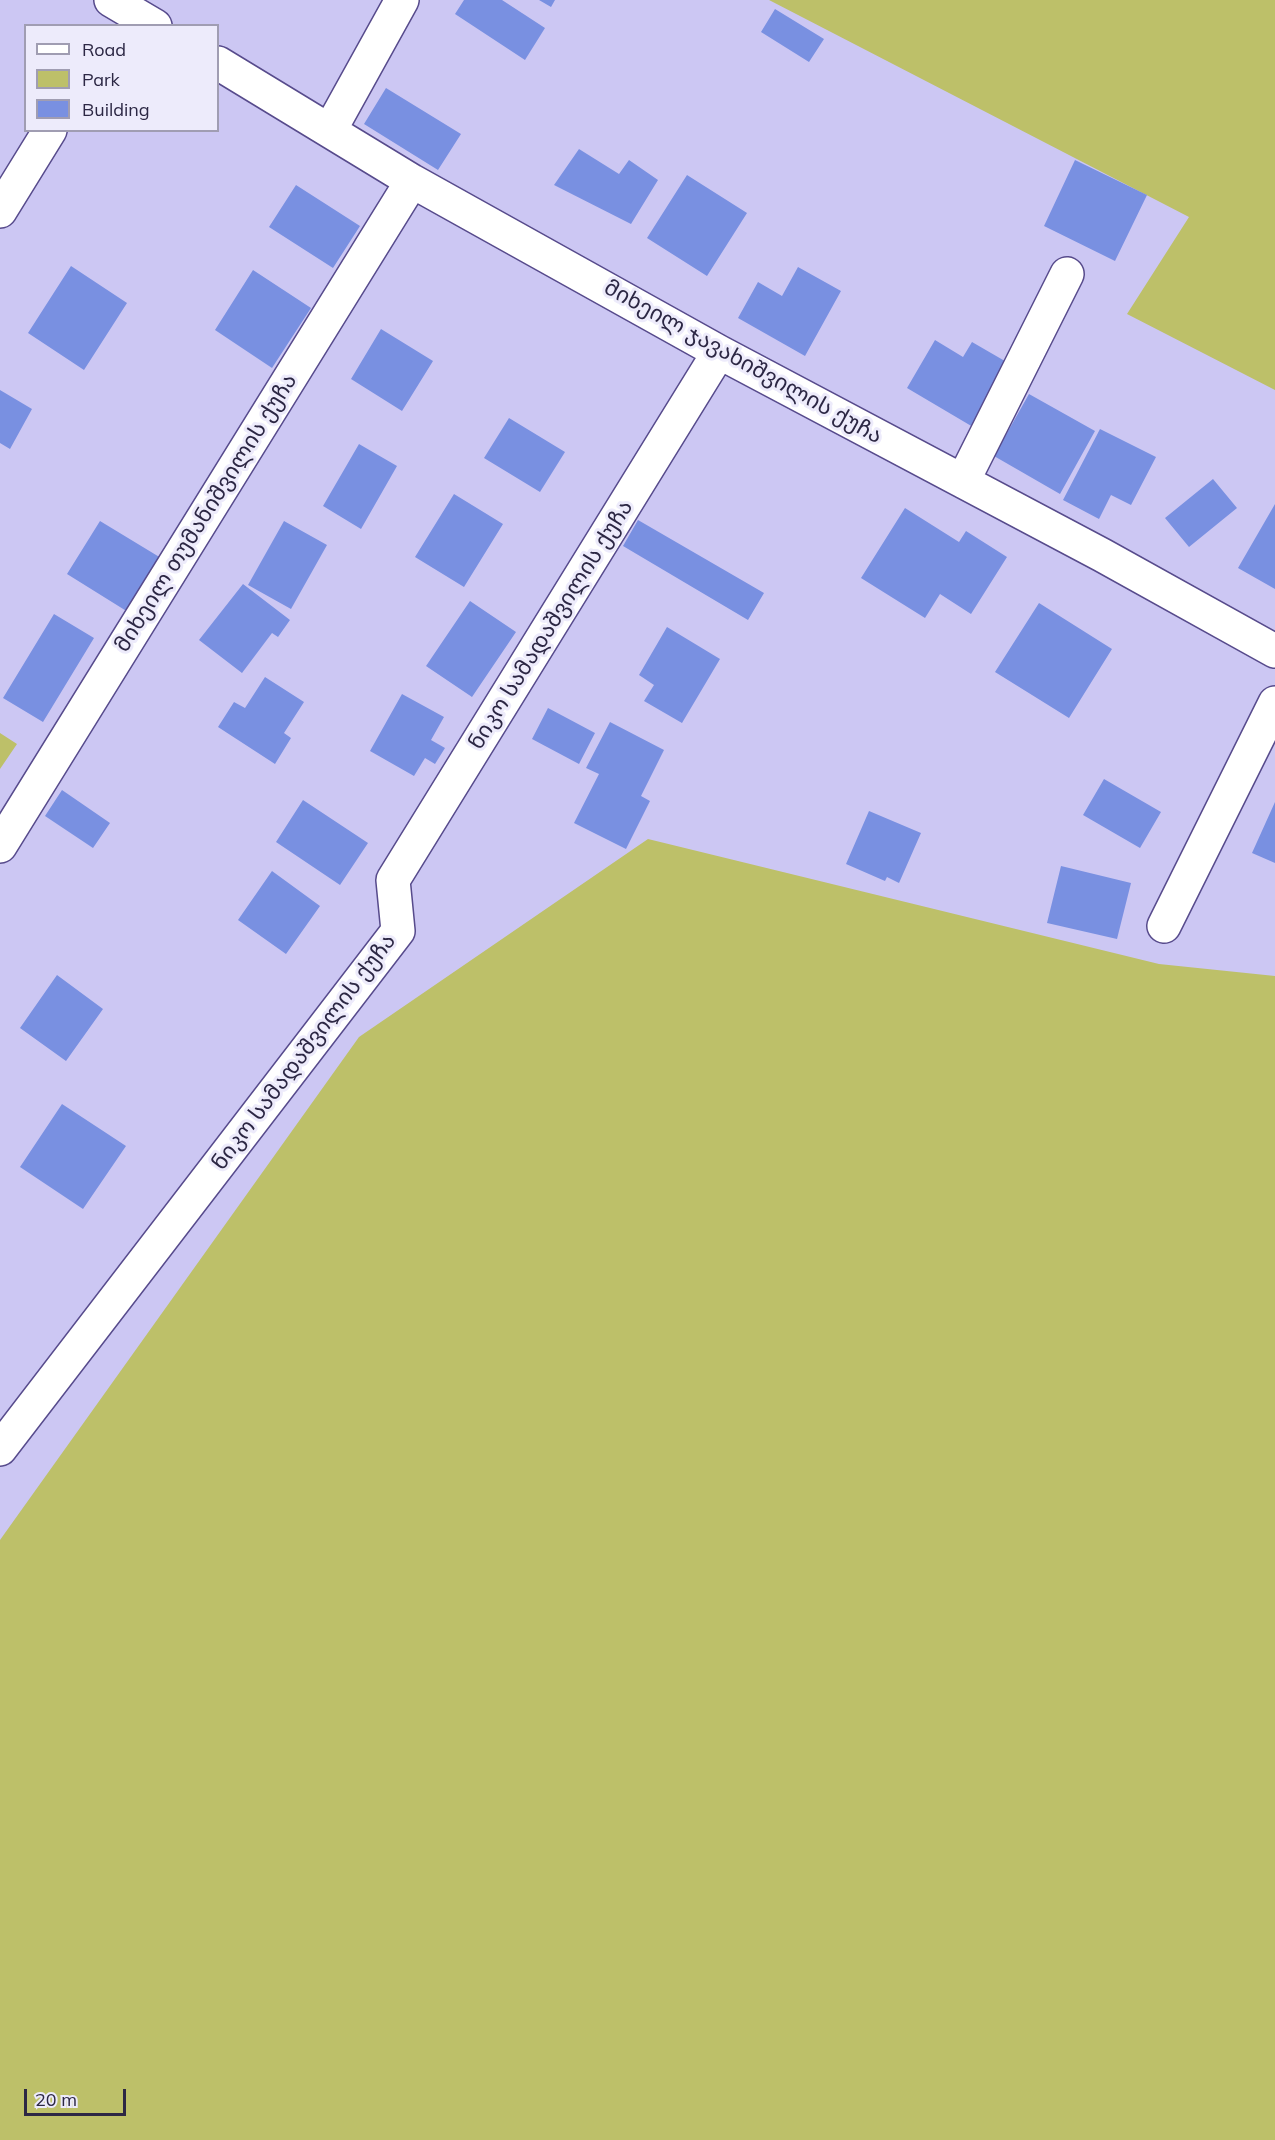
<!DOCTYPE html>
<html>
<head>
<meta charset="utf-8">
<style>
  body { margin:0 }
  #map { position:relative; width:1275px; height:2140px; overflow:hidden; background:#ccc7f3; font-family:Mulish,sans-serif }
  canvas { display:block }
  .legend { position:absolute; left:24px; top:24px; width:195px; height:108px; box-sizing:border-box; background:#edebfb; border:2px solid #a09db2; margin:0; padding:8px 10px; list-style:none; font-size:18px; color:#2c2744 }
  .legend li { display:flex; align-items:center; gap:12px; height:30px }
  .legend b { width:30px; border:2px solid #a09db2 }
  .scale { position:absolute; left:24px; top:2089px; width:102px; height:27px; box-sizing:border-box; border:3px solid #2c2744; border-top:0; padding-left:8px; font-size:18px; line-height:21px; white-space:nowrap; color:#2c2744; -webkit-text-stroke:4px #edebfb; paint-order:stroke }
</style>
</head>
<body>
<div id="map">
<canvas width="1275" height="2140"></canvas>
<ul class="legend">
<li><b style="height:8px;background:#fff"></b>Road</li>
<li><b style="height:16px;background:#bdc069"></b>Park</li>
<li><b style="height:16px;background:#7990e1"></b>Building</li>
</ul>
<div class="scale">20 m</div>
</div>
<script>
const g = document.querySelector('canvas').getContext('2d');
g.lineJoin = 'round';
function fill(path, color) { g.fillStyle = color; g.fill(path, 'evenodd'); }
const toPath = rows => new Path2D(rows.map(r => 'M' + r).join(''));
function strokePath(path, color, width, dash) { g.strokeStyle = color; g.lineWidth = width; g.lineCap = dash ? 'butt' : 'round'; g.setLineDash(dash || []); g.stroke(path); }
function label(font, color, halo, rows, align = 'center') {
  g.font = font + ' Mulish,"Noto Sans Georgian",sans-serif'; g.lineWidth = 6; g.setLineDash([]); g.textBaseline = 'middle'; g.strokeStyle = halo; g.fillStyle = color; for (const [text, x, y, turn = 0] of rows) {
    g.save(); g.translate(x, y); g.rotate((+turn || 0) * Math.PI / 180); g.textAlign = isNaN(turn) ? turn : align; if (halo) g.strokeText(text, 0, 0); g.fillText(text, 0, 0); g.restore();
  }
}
const green = toPath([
  [769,0,1275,0,1275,390,1127,314,1189,217],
  [0,733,17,744,0,769],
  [648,839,1159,964,1275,976,1275,2140,0,2140,0,1540,359,1037]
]);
const building = toPath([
  [464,0,502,0,545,28,525,60,455,14],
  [539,0,555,0,551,7],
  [775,9,824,39,809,62,761,32],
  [386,88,461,134,438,170,364,124],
  [579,149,619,174,629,160,658,180,631,224,554,185],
  [1075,160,1147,195,1115,261,1044,226],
  [687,175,747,213,707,276,647,238],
  [296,185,360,226,333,268,269,227],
  [71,266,127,303,84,370,28,333],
  [798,267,841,291,805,356,738,318,758,282,782,296],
  [253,270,311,308,272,368,215,330],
  [381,329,433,361,402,411,351,379],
  [935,340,963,357,972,342,1010,364,973,427,907,388],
  [0,390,32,409,10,449,0,443],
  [1029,394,1095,431,1060,494,994,456],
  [509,418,565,452,540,492,484,458],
  [1100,429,1156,457,1131,505,1111,495,1099,519,1063,500],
  [359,444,397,466,361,529,323,506],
  [1213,479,1237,508,1189,547,1165,518],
  [454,494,503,524,464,587,415,557],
  [1275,504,1275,589,1238,568],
  [905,508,959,542,966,531,1007,557,971,614,940,594,925,618,861,578],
  [638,520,764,593,748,620,623,546],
  [100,521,161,558,128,612,67,574],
  [284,521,327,545,291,609,248,585],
  [243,584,290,620,278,637,272,633,242,673,199,640],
  [470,601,516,632,472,697,426,666],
  [1039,603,1112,649,1069,718,995,672],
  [54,614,94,638,43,722,3,698],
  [667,627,720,659,682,723,644,701,654,685,639,675],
  [265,677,304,702,284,733,291,738,275,764,218,727,234,702,245,708],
  [402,694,444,717,431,740,445,748,435,764,425,758,414,776,370,751],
  [548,708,595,733,579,764,532,739],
  [610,722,664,750,641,796,650,801,626,849,574,823,599,774,586,768],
  [1104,779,1161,812,1140,848,1083,815],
  [62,790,110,823,93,848,45,816],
  [303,800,368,843,340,885,276,842],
  [1275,802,1275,863,1252,853],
  [869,811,921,833,899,883,887,877,885,881,846,864],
  [1061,866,1131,883,1117,939,1047,923],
  [272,871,320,906,286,954,238,920],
  [57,975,103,1009,66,1061,20,1028],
  [62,1104,126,1146,83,1209,20,1167]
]);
const street = toPath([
  [111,0,155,26],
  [218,63,412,181,719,352,1102,555,1275,651],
  [330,130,402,0],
  [0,211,50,130],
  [963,481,1067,274],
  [0,846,412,181],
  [1164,926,1275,703],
  [0,1449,398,931,393,880,719,352]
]);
const streetNames = [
  ["მიხეილ ჯავახიშვილის ქუჩა",743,362,29],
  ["მიხეილ თუმანიშვილის ქუჩა",206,513,-58],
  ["ნიკო სამადაშვილის ქუჩა",551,625,-58],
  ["ნიკო სამადაშვილის ქუჩა",304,1052,-53]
];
fill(green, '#bdc069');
fill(building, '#7990e1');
strokePath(street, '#574b8c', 36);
strokePath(street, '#fff', 33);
label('22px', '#2c2744', '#edebfb', streetNames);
</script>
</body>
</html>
